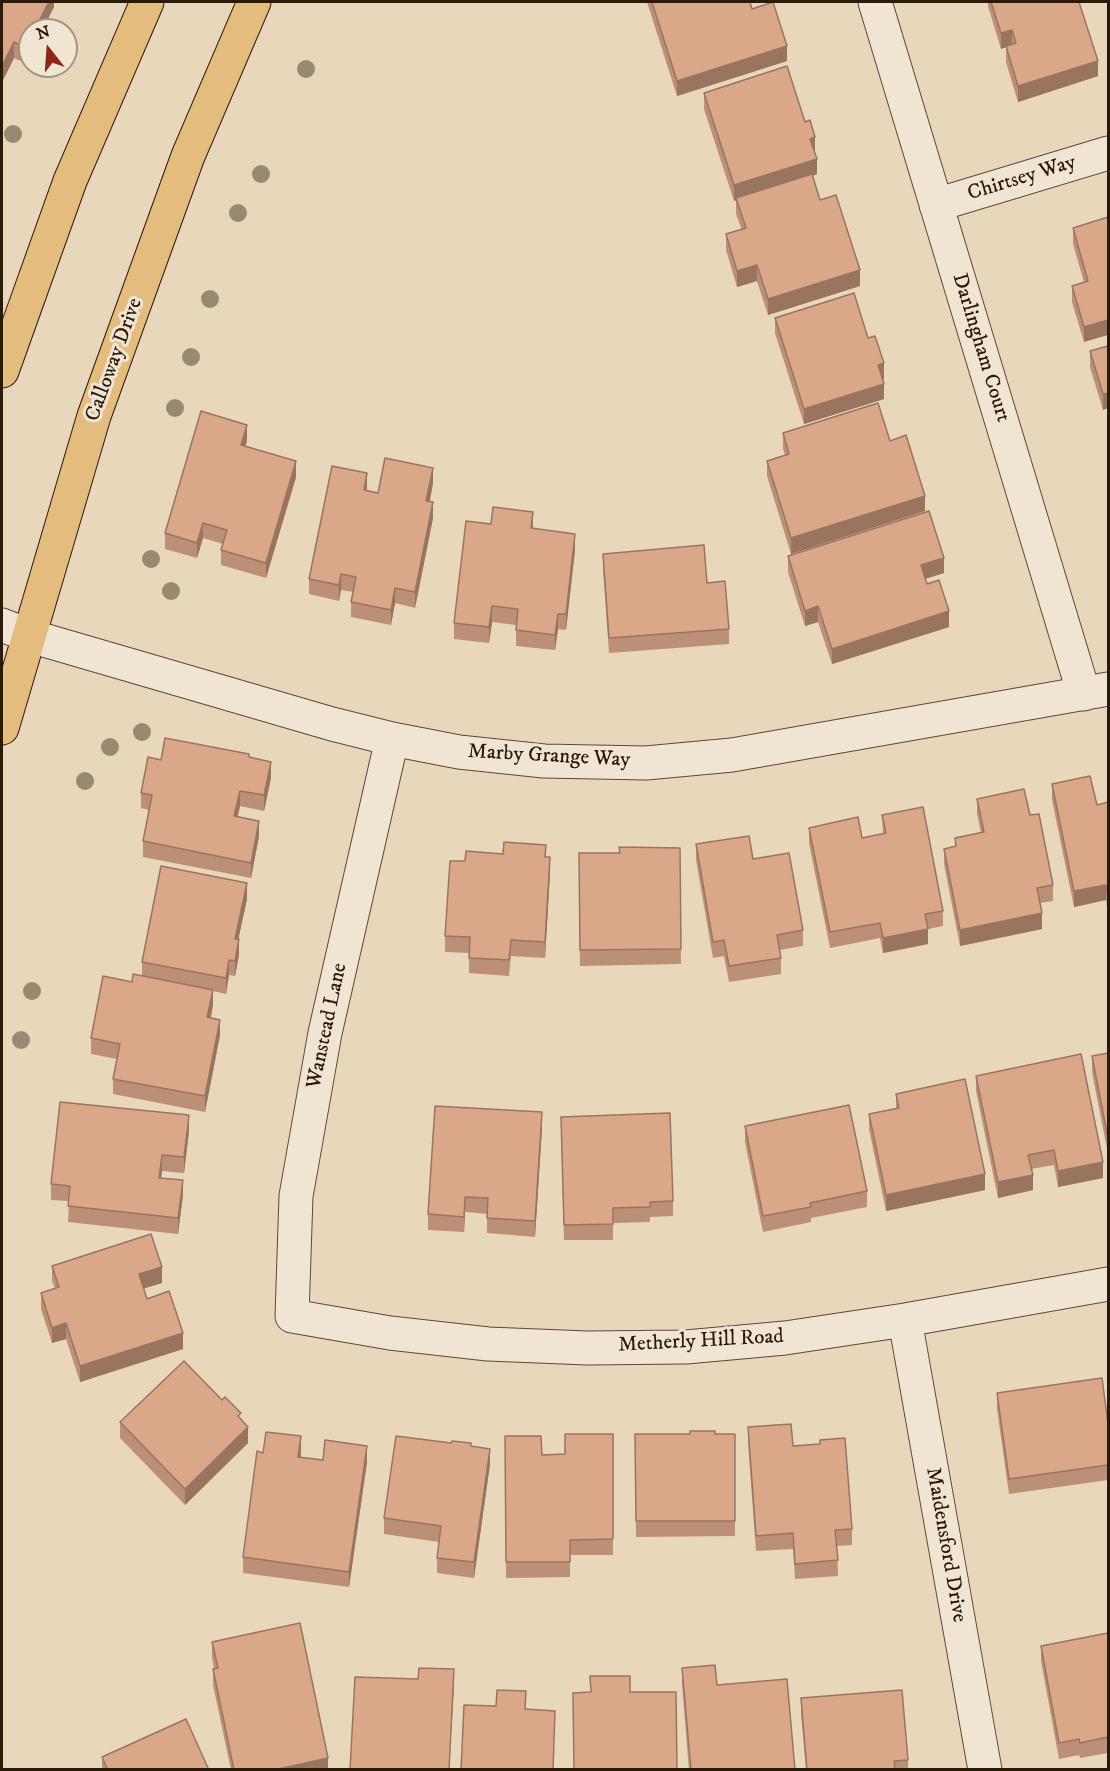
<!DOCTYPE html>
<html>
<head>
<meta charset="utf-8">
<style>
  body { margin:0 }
  #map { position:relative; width:1110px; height:1771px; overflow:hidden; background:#e8d7bb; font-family:"IM FELL DW Pica",serif }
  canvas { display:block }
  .frame { position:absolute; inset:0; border:3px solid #2a1a0a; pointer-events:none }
  .north { position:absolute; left:18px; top:18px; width:60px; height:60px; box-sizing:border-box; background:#f0e5d3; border:2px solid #a19483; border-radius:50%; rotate:343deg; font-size:16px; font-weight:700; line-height:24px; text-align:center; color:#2a1a0a }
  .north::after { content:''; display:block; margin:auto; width:21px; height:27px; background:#8f2418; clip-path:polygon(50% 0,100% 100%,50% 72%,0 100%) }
</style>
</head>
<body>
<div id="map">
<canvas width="1110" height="1771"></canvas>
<div class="frame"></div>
<div class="north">N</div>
</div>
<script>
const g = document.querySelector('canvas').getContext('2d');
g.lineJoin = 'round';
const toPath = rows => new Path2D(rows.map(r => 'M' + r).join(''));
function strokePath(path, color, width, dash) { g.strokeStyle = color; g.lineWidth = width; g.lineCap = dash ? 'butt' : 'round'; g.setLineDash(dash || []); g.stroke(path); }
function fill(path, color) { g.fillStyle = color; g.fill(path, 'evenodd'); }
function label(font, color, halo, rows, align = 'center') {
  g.font = font + ' "IM FELL DW Pica",serif'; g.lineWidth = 6; g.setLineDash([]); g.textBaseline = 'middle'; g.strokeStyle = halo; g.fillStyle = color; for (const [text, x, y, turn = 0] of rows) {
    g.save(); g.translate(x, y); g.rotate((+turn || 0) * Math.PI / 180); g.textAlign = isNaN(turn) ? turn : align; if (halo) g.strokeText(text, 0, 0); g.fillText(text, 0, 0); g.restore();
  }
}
const minor = toPath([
  [875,2,1084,694],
  [936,205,1108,153],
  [2,625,30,636,332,724,392,739,459,752,544,761,646,763,732,755,1108,689],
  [392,739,325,1033,296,1196,292,1316,390,1333,488,1344,587,1348,686,1347,785,1338,905,1320,1108,1284],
  [905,1320,985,1770]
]);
const major = toPath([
  [2,371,70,181,147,2],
  [2,728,94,416,188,156,254,2]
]);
const trees = [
  [306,69],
  [13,134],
  [261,174],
  [238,213],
  [210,299],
  [191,357],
  [175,408],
  [151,559],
  [171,591],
  [142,732],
  [110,747],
  [85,781],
  [32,991],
  [21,1040]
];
const wall = toPath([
  [2,2,54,2,54,7,25,63,14,58,3,80,2,79],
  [647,2,750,2,752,9,787,61,677,96],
  [988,2,1079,2,1098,76,1018,102,1006,62,1006,47,1001,49,988,6],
  [704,93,805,122,815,152,815,153,817,174,813,176,820,200,860,286,768,315,757,281,737,287,726,250,726,234,742,230,736,214,736,200,734,201,704,109],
  [1108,217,1084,342,1072,302,1072,286,1084,282,1073,244,1073,228],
  [775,318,868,338,884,379,882,380,884,399,804,424,775,333],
  [1108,346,1108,408,1103,410,1090,367,1090,351],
  [783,433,890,441,925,511,791,554,767,476,767,461,785,455,783,449],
  [247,440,246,446,296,477,266,578,221,565,221,550,223,544,203,538,197,558,165,549,165,533],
  [433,483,430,502,433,518,415,608,395,603,391,625,351,617,351,602,353,592,341,590,339,601,309,594,309,579,367,489,367,490,378,493],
  [533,528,575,550,566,630,558,629,555,650,516,646,516,625,492,622,489,643,454,639,454,623],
  [603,554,707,583,729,629,729,644,609,653,603,569],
  [788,556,944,573,925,579,927,584,949,627,832,664,818,622,805,626,788,572],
  [249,758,271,778,264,811,240,806,238,816,259,836,251,878,143,857,143,841,149,810,141,808,141,793,161,760],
  [1052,784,1097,805,1108,802,1108,914,1106,900,1074,907,1052,800],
  [977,799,1030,815,1053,885,1053,901,1040,903,1042,929,960,946,944,864,944,849,955,846,955,838,981,833,977,814],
  [882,815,943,911,943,926,928,929,928,944,883,953,880,938,830,948,809,843,809,828,862,838,883,834],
  [696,844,753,859,803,930,803,946,779,950,781,958,781,974,729,982,724,956,713,958,696,860],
  [619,847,680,848,681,964,580,966,579,853,619,853],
  [546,857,550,873,545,958,511,956,509,976,469,973,469,953,445,952,445,936,465,861],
  [247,899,238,939,239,955,235,976,229,975,226,994,213,991,213,1005,211,1018,220,1035,205,1112,113,1094,113,1079,117,1059,91,1054,91,1038,132,982,142,976,142,962],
  [1108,1053,1108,1154,1092,1072,1092,1056],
  [976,1076,1103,1178,1058,1187,1054,1165,1031,1169,1033,1190,998,1198,976,1091],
  [896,1094,985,1190,886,1211,869,1129,869,1114,896,1108],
  [745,1126,867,1191,867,1207,811,1218,811,1222,763,1232,745,1142],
  [542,1128,535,1237,487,1233,487,1214,465,1212,464,1232,428,1230,428,1214],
  [189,1131,184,1173,162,1171,161,1178,183,1195,178,1234,68,1222,69,1201,51,1200,51,1184],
  [561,1132,673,1201,673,1216,650,1217,650,1222,613,1223,613,1240,564,1240],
  [52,1266,162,1283,144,1288,147,1299,183,1349,80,1382,66,1339,52,1343,41,1309,41,1293,55,1288,52,1281],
  [997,1393,1108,1424,1108,1480,1009,1494,997,1409],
  [241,1419,248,1443,185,1505,120,1438,120,1422],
  [748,1427,793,1446,852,1529,852,1545,837,1546,838,1576,795,1579,793,1549,756,1551,748,1443],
  [613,1434,613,1555,570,1555,570,1577,506,1578,505,1436,542,1455,565,1454],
  [635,1434,735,1434,735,1536,636,1537],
  [451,1443,471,1446,490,1464,474,1578,437,1573,437,1558,439,1542,384,1534,384,1518],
  [301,1452,301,1457,323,1460,367,1462,349,1587,243,1573,243,1557,263,1453],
  [1108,1633,1108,1753,1080,1758,1079,1755,1059,1759,1041,1661,1041,1646],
  [212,1642,328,1770,231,1770,213,1685,213,1669,214,1669,212,1657],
  [682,1668,717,1685,795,1770,689,1770,682,1684],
  [801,1698,908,1760,908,1770,806,1770,801,1714],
  [102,1757,209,1770,102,1770]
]);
const shadedWall = toPath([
  [49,2,54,2,54,7,42,30,34,30],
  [1012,30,1012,45,1001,49,1001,33],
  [30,37,30,53,25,63,25,48],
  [14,42,14,58,3,80,3,64],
  [787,46,787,61,677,96,677,81],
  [1098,61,1098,76,1018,102,1018,86],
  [815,137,815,152,810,154,810,139],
  [817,159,817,174,734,201,734,185],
  [757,265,757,281,737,287,737,271],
  [860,270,860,286,768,315,768,299],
  [1108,320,1108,335,1084,342,1084,327],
  [884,363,884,379,878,381,878,365],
  [884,384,884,399,804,424,804,409],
  [1108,393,1108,408,1103,410,1103,394],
  [247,425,247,440,241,461,241,445],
  [296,461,296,477,266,578,266,563],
  [433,468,433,483,426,517,426,501],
  [367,473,367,489,364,505,364,490],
  [925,496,925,511,791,554,791,538],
  [433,502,433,518,415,608,415,592],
  [533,512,533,527,531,544,531,528],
  [203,523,203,538,197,558,197,543],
  [575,534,575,550,566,630,566,614],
  [944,558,944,573,921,580,921,565],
  [341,574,341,590,339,601,339,585],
  [395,588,395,603,391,625,391,610],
  [492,606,492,622,489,643,489,627],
  [818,606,818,622,805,626,805,611],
  [949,611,949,627,832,664,832,649],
  [558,614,558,629,555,650,555,635],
  [271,762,271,778,264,811,264,795],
  [240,791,240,806,234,831,234,816],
  [259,821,259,836,251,878,251,863],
  [550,857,550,873,545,958,545,942],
  [247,883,247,899,235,955,235,939],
  [1106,885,1106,900,1074,907,1074,891],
  [1042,913,1042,929,960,946,960,930],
  [928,929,928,944,883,953,883,938],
  [239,939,239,955,235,976,235,961],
  [229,960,229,975,226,994,226,978],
  [213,990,213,1005,207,1033,207,1017],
  [220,1020,220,1035,205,1112,205,1096],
  [542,1112,542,1128,535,1237,535,1221],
  [189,1115,189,1131,184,1173,184,1157],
  [162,1155,162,1171,159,1193,159,1178],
  [1103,1162,1103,1178,1058,1187,1058,1171],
  [985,1174,985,1190,886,1211,886,1195],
  [1033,1175,1033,1190,998,1198,998,1182],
  [183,1180,183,1195,178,1234,178,1218],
  [465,1197,465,1212,464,1232,464,1217],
  [162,1267,162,1283,139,1290,139,1274],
  [66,1323,66,1339,52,1343,52,1328],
  [183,1333,183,1349,80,1382,80,1366],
  [248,1427,248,1443,185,1505,185,1489],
  [301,1436,301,1452,298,1472,298,1457],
  [367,1446,367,1462,349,1587,349,1572],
  [490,1449,490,1464,474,1578,474,1562],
  [454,1669,454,1685,449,1770],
  [328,1758,328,1770,274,1770]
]);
const building = toPath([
  [2,2,49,2,34,30,30,30,30,37,25,48,14,42,3,64,2,63,2,2],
  [652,2,750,2,752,9,773,2,787,46,677,81,652,2],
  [991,2,1079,2,1098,61,1018,86,1006,46,1016,43,1012,30,1001,33,991,2],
  [787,66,805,122,810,120,815,137,810,139,817,159,734,185,704,93,787,66],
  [812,174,820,200,836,195,860,270,768,299,757,265,737,271,726,234,746,228,736,198,812,174],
  [1108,217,1108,320,1084,327,1072,286,1088,281,1073,228,1108,217],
  [854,293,868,338,875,336,884,363,878,365,884,384,804,409,775,318,854,293],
  [1108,346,1108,393,1103,394,1090,351,1108,346],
  [878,403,890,441,906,435,925,496,791,538,767,461,789,454,783,433,878,403],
  [201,411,247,425,241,445,296,461,266,563,221,550,227,530,203,523,197,543,165,533,201,411],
  [385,458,433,468,426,501,433,502,415,592,395,588,391,610,351,602,356,577,341,574,339,585,309,579,332,466,367,473,364,490,378,493,385,458],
  [493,507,533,512,531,528,575,534,566,614,558,614,555,635,516,630,518,609,492,606,489,627,454,623,466,521,491,524,493,507],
  [929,511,944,558,921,565,927,584,939,580,949,611,832,649,818,606,805,611,788,556,929,511],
  [704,545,707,583,725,581,729,629,609,638,603,554,704,545],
  [165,738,249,754,249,757,271,762,264,795,240,791,234,816,259,821,251,863,143,841,152,795,141,793,148,757,161,760,165,738],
  [1090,776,1097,805,1108,802,1108,898,1106,885,1074,891,1052,784,1090,776],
  [1024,789,1030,815,1039,814,1053,885,1037,888,1042,913,960,930,944,849,956,846,955,838,984,832,977,799,1024,789],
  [923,807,943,911,925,914,928,929,883,938,880,923,830,932,809,828,858,817,862,838,886,833,882,815,923,807],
  [749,836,753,859,789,853,803,930,777,935,781,958,729,966,724,940,713,942,696,844,749,836],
  [504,842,546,845,545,857,550,857,545,942,511,940,509,960,469,958,470,937,445,936,450,861,465,861,466,851,503,854,504,842],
  [619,847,680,848,681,949,580,950,579,853,620,853,619,847],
  [161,866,247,883,235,939,239,939,235,961,229,960,226,978,142,962,161,866],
  [133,974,213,990,207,1017,220,1020,205,1096,113,1079,120,1044,91,1038,103,976,132,982,133,974],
  [1108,1053,1108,1138,1092,1056,1108,1053],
  [1081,1054,1103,1162,1058,1171,1054,1150,1028,1155,1033,1175,998,1182,976,1076,1081,1054],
  [965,1079,985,1174,886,1195,869,1114,899,1108,896,1094,965,1079],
  [60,1102,189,1115,184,1157,162,1155,159,1178,183,1180,178,1218,68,1206,70,1186,51,1184,60,1102],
  [849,1105,867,1191,810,1203,811,1207,763,1216,745,1126,849,1105],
  [435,1106,542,1112,535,1221,487,1218,488,1198,465,1197,464,1217,428,1214,435,1106],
  [670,1113,673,1201,650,1202,650,1207,613,1208,613,1224,564,1225,561,1117,670,1113],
  [151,1234,162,1267,139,1274,147,1299,169,1291,183,1333,80,1366,66,1323,52,1328,41,1293,59,1287,52,1266,151,1234],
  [184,1361,222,1400,225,1397,241,1413,238,1416,248,1427,185,1489,120,1422,184,1361],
  [1102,1378,1108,1424,1108,1465,1009,1479,997,1393,1102,1378],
  [791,1424,793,1446,820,1444,820,1440,845,1438,852,1529,835,1530,838,1560,795,1564,793,1533,756,1536,748,1427,791,1424],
  [690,1431,715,1431,715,1434,735,1434,735,1521,636,1521,635,1434,690,1434,690,1431],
  [266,1432,301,1436,298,1457,323,1460,325,1440,367,1446,349,1572,243,1557,257,1451,263,1453,266,1432],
  [565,1434,613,1434,613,1539,570,1540,570,1562,506,1562,505,1436,541,1436,542,1455,565,1454,565,1434],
  [396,1436,451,1443,452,1441,471,1443,471,1446,490,1449,474,1562,437,1558,441,1526,384,1518,396,1436],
  [300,1623,328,1758,274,1770,234,1770,213,1669,218,1668,212,1642,300,1623],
  [1108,1633,1108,1737,1080,1743,1079,1739,1059,1743,1041,1646,1108,1633],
  [715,1665,717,1685,787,1679,795,1770,691,1770,682,1668,715,1665],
  [419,1668,454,1669,449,1770,350,1770,355,1677,418,1679,419,1668],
  [590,1676,630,1676,630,1692,676,1692,677,1770,574,1770,573,1693,591,1692,590,1676],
  [497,1690,526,1691,525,1709,555,1711,553,1770,461,1770,464,1705,496,1706,497,1690],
  [902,1690,908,1760,894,1761,895,1770,807,1770,801,1698,902,1690],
  [186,1719,209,1770,108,1770,102,1757,186,1719]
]);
const streetNames = [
  ["Chirtsey Way",1022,179,-17],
  ["Darlingham Court",980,348,73],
  ["Calloway Drive",115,360,-70],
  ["Marby Grange Way",549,757,3],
  ["Wanstead Lane",328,1026,-78],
  ["Metherly Hill Road",701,1342,-3],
  ["Maidensford Drive",945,1545,80]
];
strokePath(minor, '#5a4936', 35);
strokePath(major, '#2a1a0a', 35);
strokePath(minor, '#f0e5d3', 33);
strokePath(major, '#e4bc7e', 33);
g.fillStyle = '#968b70';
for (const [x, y] of trees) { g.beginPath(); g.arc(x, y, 9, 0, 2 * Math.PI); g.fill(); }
fill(wall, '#bc9076');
fill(shadedWall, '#997560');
fill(building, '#dba789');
strokePath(building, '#997560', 1.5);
label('21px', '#2a1a0a', '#f0e5d3', streetNames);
</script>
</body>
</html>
